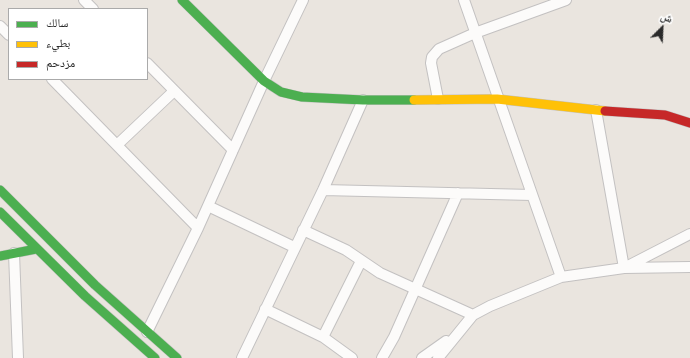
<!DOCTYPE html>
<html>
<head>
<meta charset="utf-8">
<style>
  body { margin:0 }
  #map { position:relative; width:690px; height:358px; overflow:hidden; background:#eae5df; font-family:"Space Grotesk","Noto Naskh Arabic",sans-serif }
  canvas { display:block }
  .legend { position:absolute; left:8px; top:8px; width:140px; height:72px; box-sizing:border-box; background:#fff; border:1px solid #aaa; margin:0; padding:5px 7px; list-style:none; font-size:12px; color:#2a2a2a }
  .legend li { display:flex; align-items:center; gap:8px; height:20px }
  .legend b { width:20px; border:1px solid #aaa }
  .north { position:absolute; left:642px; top:8px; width:40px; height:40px; -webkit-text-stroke:3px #fff; paint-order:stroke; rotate:24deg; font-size:11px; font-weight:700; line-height:16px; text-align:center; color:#2a2a2a }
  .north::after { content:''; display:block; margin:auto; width:14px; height:18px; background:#2a2a2a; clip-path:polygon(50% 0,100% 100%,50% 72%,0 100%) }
</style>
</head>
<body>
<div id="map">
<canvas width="690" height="358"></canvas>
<ul class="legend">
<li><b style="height:5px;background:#4caf50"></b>سالك</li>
<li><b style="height:5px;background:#ffc107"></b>بطيء</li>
<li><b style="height:5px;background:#c62828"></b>مزدحم</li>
</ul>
<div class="north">ش</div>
</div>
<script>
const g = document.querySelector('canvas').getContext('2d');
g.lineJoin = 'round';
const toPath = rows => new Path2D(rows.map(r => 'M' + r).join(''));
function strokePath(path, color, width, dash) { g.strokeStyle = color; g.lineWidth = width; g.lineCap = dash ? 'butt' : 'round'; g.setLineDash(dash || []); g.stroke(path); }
const street = toPath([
  [84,0,93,9],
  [464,0,561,277],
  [0,26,9,35],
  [147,63,233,150],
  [52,79,198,228],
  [438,99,431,63,432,57,439,49,475,33,566,0],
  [596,110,624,268,690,267],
  [117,145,174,91],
  [323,190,532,195],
  [208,206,294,247],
  [303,230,346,250,380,273,473,315],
  [14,253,18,358],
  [265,309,323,337,352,358],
  [147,332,198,228,264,81,303,0],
  [323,337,361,261],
  [242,358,323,190,363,100],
  [382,358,394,337,458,193],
  [422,358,446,341],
  [438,358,473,315,490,306,561,277,624,268,690,234]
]);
const fast = toPath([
  [182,0,264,81,281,92,302,97,363,100,414,100],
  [0,190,95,285,177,358],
  [0,212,85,296,155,358],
  [0,256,36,249]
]);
const slow = toPath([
  [414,100,497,99,605,111]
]);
const jam = toPath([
  [605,111,665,115,690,123]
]);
strokePath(street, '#c3c1c1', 12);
strokePath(fast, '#c3c1c1', 10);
strokePath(slow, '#c3c1c1', 10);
strokePath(jam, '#c3c1c1', 10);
strokePath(street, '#fcfbfa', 10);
strokePath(fast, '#4caf50', 9);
strokePath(slow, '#ffc107', 9);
strokePath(jam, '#c62828', 9);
</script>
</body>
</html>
